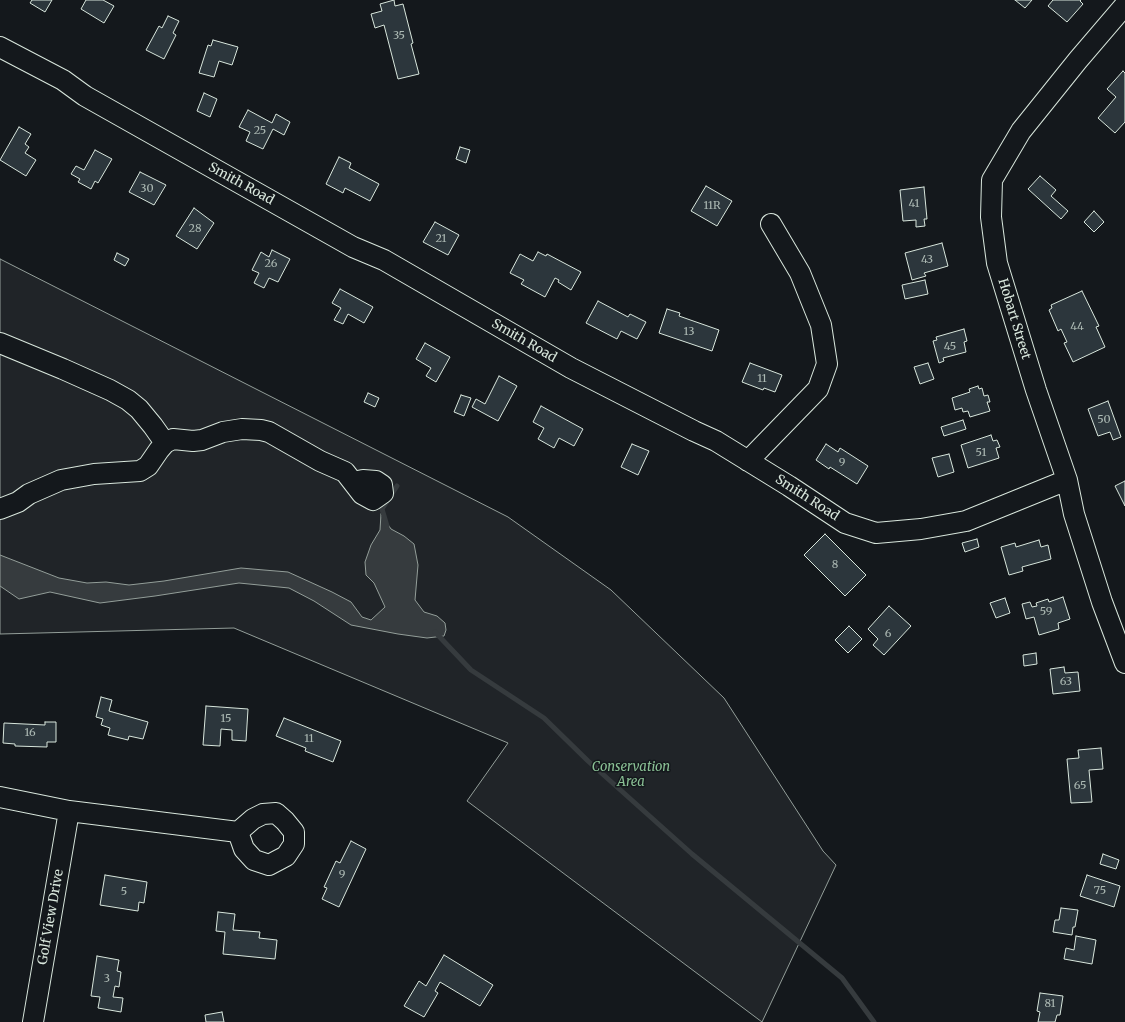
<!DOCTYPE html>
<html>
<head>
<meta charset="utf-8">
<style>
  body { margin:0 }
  canvas { display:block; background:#14181c }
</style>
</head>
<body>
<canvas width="1125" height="1022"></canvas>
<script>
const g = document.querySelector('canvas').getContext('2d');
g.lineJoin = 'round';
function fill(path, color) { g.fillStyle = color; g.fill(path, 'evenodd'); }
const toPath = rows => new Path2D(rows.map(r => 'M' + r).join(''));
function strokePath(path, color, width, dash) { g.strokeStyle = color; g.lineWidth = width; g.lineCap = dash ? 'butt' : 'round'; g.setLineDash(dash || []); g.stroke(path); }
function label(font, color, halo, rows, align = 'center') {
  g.font = font + ' Merriweather,serif'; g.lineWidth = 3; g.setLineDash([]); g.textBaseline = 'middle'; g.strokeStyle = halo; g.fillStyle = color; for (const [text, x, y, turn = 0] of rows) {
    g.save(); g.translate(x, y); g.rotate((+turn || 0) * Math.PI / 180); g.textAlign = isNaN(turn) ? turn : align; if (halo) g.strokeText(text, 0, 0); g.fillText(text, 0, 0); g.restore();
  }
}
const green = toPath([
  [0,259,508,517,611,590,724,698,823,851,836,865,762,1022,467,801,508,743,234,628,0,634,0,259]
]);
const water = toPath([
  [381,514,391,529,404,536,414,544,418,565,415,600,424,612,437,616,445,623,446,630,444,636,427,638,398,634,351,625,314,601,289,588,239,583,155,596,100,603,50,592,19,599,0,586,0,555,59,578,87,583,106,582,129,585,164,581,241,568,264,570,288,572,332,592,351,602,362,617,371,620,385,607,374,583,366,575,365,562,371,545,380,530,381,514]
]);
const stream = toPath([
  [387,526,382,509,397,486],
  [435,632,471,670,544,718,588,761,692,854,842,978,874,1022]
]);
const building = toPath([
  [32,0,52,0,45,12,30,3,32,0],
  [86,0,103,0,114,6,104,23,81,9,86,0],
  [394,0,395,6,403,4,413,43,411,44,419,74,398,79,384,25,375,28,371,14,382,11,380,4,394,0],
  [1015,0,1032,0,1025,8,1015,0],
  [1053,0,1081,0,1080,1,1083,4,1067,22,1048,6,1053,0],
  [168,16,179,21,173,33,176,35,164,59,146,50,159,26,162,28,168,16],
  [213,40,238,47,232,65,219,61,214,77,199,73,208,45,211,46,213,40],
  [1123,71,1125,73,1125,122,1115,133,1098,118,1116,97,1107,89,1123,71],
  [204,93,217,99,210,117,197,111,204,93],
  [248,110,272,123,276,114,290,122,284,135,273,129,263,149,246,141,250,132,239,127,248,110],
  [19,127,31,134,25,144,29,147,25,153,36,160,26,176,0,160,19,127],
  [460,147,470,150,466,163,456,159,460,147],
  [95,150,112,159,98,183,95,181,91,189,78,182,80,179,71,174,76,166,84,170,95,150],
  [339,157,351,163,349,168,379,184,370,201,345,188,343,193,326,184,339,157],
  [140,172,166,185,154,205,129,192,140,172],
  [1040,176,1056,190,1051,196,1068,211,1061,219,1028,189,1040,176],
  [706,186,732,201,717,226,691,211,706,186],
  [924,187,927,219,924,219,925,226,916,227,916,220,903,221,900,190,924,187],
  [194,208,214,223,197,249,176,236,194,208],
  [1094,211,1104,222,1094,232,1084,222,1094,211],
  [435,222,459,235,448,255,423,242,435,222],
  [942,243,948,266,924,273,926,276,912,280,905,253,942,243],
  [272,250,290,259,278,282,269,278,264,288,254,283,259,273,252,270,261,252,269,257,272,250],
  [538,252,546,256,547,254,581,272,571,290,558,282,559,280,555,278,545,297,521,284,524,280,510,273,520,254,533,261,538,252],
  [117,253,129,259,125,266,114,260,117,253],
  [925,280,928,294,905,299,902,285,925,280],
  [340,289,373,307,364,323,348,314,343,324,334,320,341,308,332,303,340,289],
  [1082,291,1099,326,1096,327,1105,347,1073,362,1064,343,1067,342,1061,329,1058,331,1049,310,1052,308,1051,305,1082,291],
  [598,301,628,317,630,314,646,322,637,339,621,331,617,339,586,323,598,301],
  [667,309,680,313,679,316,719,330,712,351,659,333,667,309],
  [964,329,967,341,964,342,966,352,943,358,944,361,939,363,933,341,937,340,936,337,964,329],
  [425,343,450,357,436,382,426,376,431,368,416,359,425,343],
  [750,363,782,375,775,392,764,388,763,390,742,382,750,363],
  [928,363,934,379,920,384,914,367,928,363],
  [499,376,517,386,498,421,472,407,476,399,485,404,499,376],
  [978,386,979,389,982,388,984,396,988,395,990,402,987,402,990,411,970,417,968,411,963,412,962,408,955,410,952,398,970,392,969,389,978,386],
  [368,393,379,398,375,407,364,402,368,393],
  [461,395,471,398,464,416,454,412,461,395],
  [1108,401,1121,437,1113,440,1110,432,1098,436,1088,409,1108,401],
  [541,406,583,429,574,446,559,438,554,448,538,439,544,428,533,422,541,406],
  [963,420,966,429,944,436,941,427,963,420],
  [991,435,993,441,997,440,1000,447,996,448,999,458,968,468,961,445,991,435],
  [632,444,649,451,638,475,621,467,632,444],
  [826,444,838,452,840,448,868,466,857,484,830,467,829,469,816,460,826,444],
  [949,454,954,472,938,477,932,458,949,454],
  [1125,481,1125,506,1115,486,1125,481],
  [825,534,866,575,845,596,804,555,825,534],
  [977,539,979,547,965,552,962,543,977,539],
  [1039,540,1041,547,1048,545,1051,559,1022,567,1023,571,1009,575,1001,547,1015,543,1016,547,1039,540],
  [1063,597,1070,619,1058,623,1059,629,1039,635,1034,617,1026,619,1022,604,1030,602,1032,607,1037,606,1036,603,1048,599,1049,602,1063,597],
  [1005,598,1010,613,996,618,990,603,1005,598],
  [889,606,911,626,884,655,873,645,878,639,868,629,889,606],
  [849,626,862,639,848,653,835,640,849,626],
  [1036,653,1037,664,1024,666,1023,655,1036,653],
  [1064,667,1065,673,1078,672,1080,691,1053,694,1050,669,1064,667],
  [101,697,112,700,109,711,148,722,143,739,129,736,128,740,108,735,110,728,101,725,103,719,96,717,101,697],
  [206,706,248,709,246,741,232,740,232,730,221,729,220,746,203,745,206,706],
  [284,718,341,741,333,762,305,751,306,748,276,736,284,718],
  [45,722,56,722,56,742,47,742,47,747,15,746,15,744,3,743,4,723,45,725,45,722],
  [1101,748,1103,769,1089,770,1092,802,1071,803,1067,759,1079,758,1078,750,1101,748],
  [351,841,366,849,339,907,322,899,327,888,324,887,336,861,340,863,351,841],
  [1103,854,1119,860,1116,869,1100,864,1103,854],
  [105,875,147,882,144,903,139,902,138,911,100,905,105,875],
  [1087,875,1120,886,1114,907,1080,896,1087,875],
  [1061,908,1078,910,1075,927,1073,927,1072,935,1053,932,1055,920,1059,920,1061,908],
  [218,912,235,914,233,930,260,932,259,938,277,940,275,959,223,954,225,932,216,931,218,912],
  [1076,936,1096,940,1092,964,1064,959,1066,948,1074,950,1076,936],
  [444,955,493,985,480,1006,440,982,435,991,438,993,424,1017,404,1006,419,981,426,986,444,955],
  [97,956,119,960,117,971,121,972,119,987,115,986,113,997,123,998,121,1012,98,1008,100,997,91,996,97,956],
  [1040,993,1063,996,1060,1015,1057,1015,1055,1022,1038,1022,1040,1012,1037,1011,1040,993],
  [222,1012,224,1022,206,1022,205,1015,222,1012]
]);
const minor = toPath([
  [1125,5,1078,60,1021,131,992,180,991,217,997,263,1036,390,1067,480,1074,514,1102,602,1125,663],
  [0,47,63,80,85,96,353,247,384,260,571,368,694,431,716,441,789,486,845,523,876,533,921,529,966,521,1067,480],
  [0,343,63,369,110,390,128,400,139,409,153,426,165,443],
  [748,461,818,389,827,364,821,325,800,273,771,224],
  [0,509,18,502,29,494,61,480,94,474,140,471,148,466,159,450,165,443,173,439,193,441,202,440,223,432,242,429,261,430,269,432,320,461,345,472,362,494,373,500,383,493,382,485,376,481,363,480,353,482],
  [0,797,69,811,33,1022],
  [69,811,238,832,253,819,263,814,276,813,285,821,294,832,294,844,286,856,269,865,254,860,244,849,238,832]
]);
const numberNames = [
  ["35",399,36],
  ["25",260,131],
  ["30",147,189],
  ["41",914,204],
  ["11R",712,206],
  ["28",195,229],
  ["21",441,239],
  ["43",927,260],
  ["26",271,264],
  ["44",1077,327],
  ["13",689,332],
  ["45",950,347],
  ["11",762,379],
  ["50",1104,420],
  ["51",981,453],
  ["9",842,463],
  ["8",835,565],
  ["59",1046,612],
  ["6",888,634],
  ["63",1066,682],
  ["15",226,719],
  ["16",30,733],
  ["11",309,739],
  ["65",1080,786],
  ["9",342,875],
  ["75",1100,891],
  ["5",124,892],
  ["3",107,979],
  ["81",1050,1004]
];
const streetNames = [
  ["Smith Road",241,184,29],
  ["Hobart Street",1014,319,73],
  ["Smith Road",524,341,30],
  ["Smith Road",807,498,33],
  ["Golf View Drive",51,917,-80]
];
const parkNames = [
  ["Conservation",631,767],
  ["Area",631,782]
];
fill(green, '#202428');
strokePath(green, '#939e99', 1);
fill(water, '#363b3e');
strokePath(water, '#939e99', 1);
strokePath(stream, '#363b3e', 5);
fill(building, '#2c363c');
strokePath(building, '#d8e6dc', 1);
strokePath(minor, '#d8e6dc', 22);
strokePath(minor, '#14181c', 20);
label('11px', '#adbab4', null, numberNames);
label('13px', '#d8e6dc', '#14181c', streetNames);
label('italic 13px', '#8ac095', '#14181c', parkNames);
</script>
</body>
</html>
